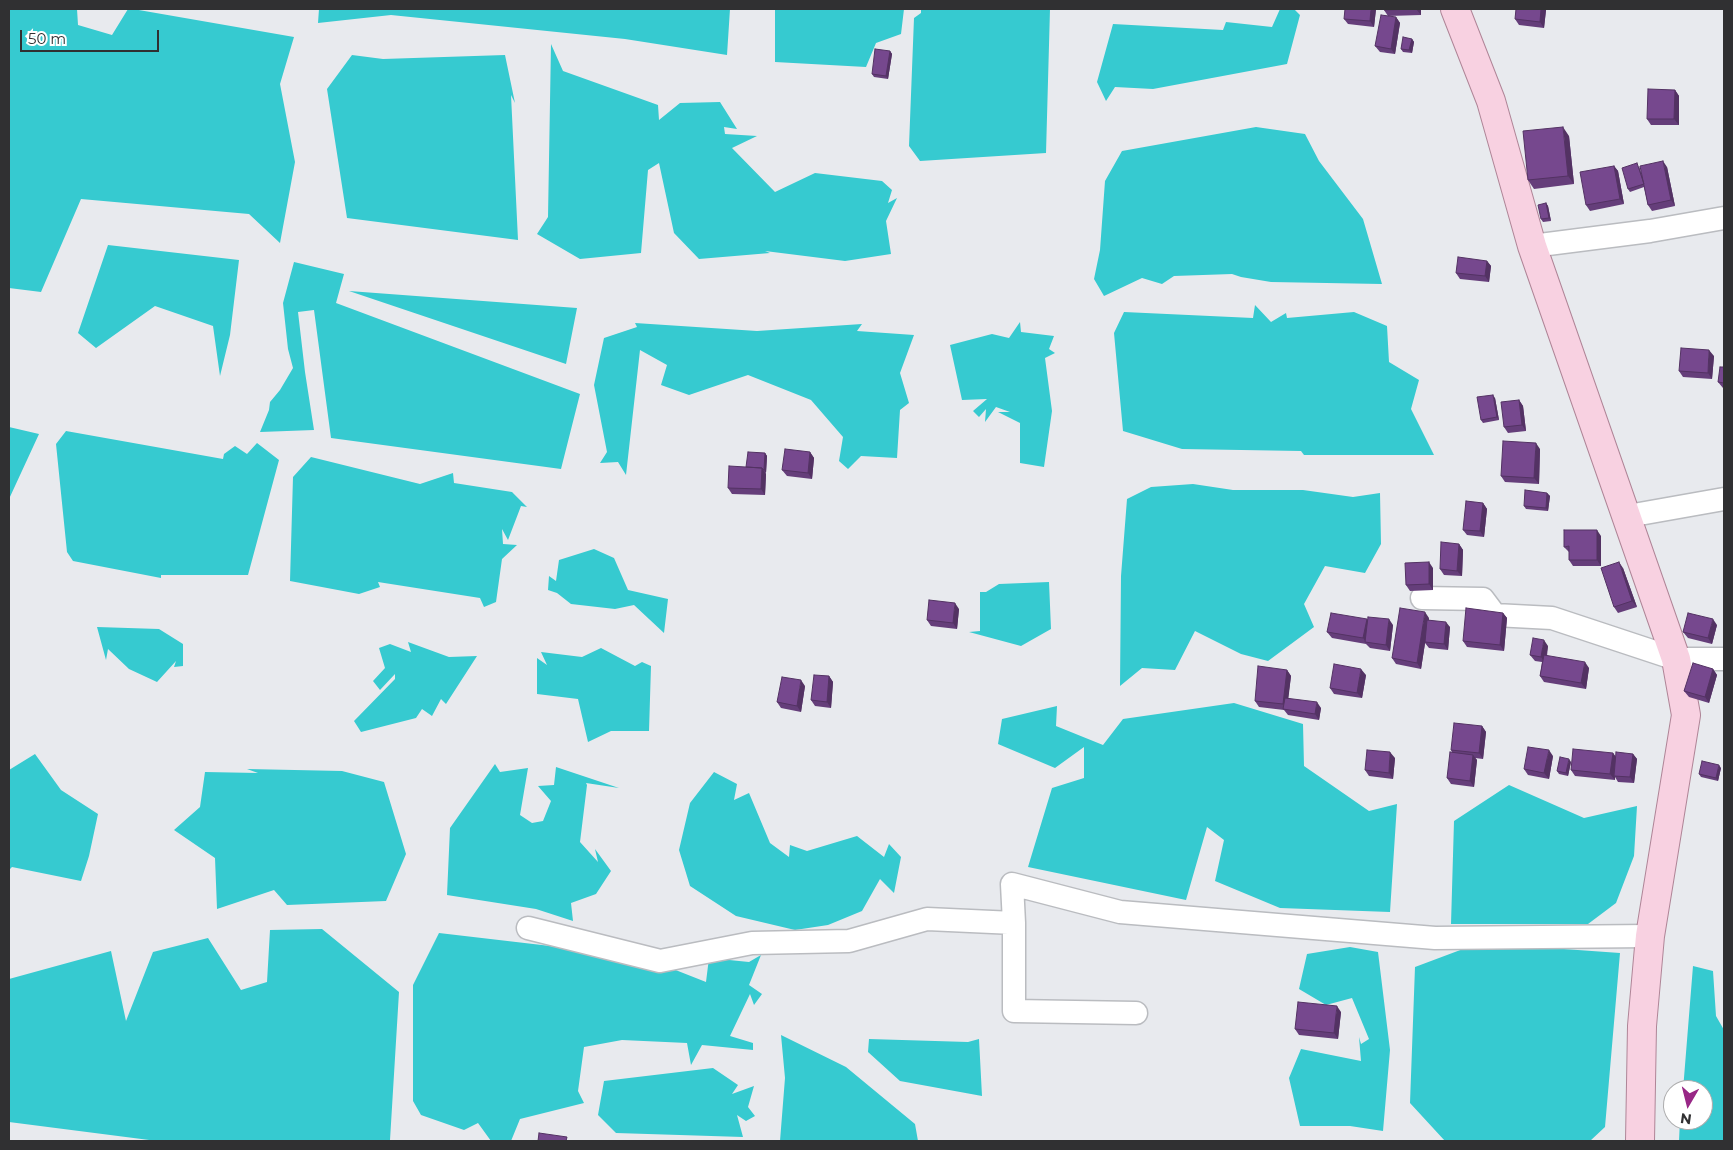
<!DOCTYPE html>
<html>
<head>
<meta charset="utf-8">
<style>
  body { margin:0 }
  #map { position:relative; width:1733px; height:1150px; overflow:hidden; background:#e8eaee; font-family:Montserrat,sans-serif }
  canvas { display:block }
  .frame { position:absolute; inset:0; border:10px solid #303032; pointer-events:none }
  .north { position:absolute; left:1663px; top:1080px; width:50px; height:50px; box-sizing:border-box; background:#fff; border:1px solid #acacad; border-radius:50%; rotate:188deg; font-size:14px; font-weight:700; line-height:20px; text-align:center; color:#303032 }
  .north::after { content:''; display:block; margin:auto; width:18px; height:22px; background:#982786; clip-path:polygon(50% 0,100% 100%,50% 72%,0 100%) }
  .scale { position:absolute; left:20px; top:30px; width:139px; height:22px; box-sizing:border-box; border:2px solid #303032; border-top:0; padding-left:6px; font-size:15px; line-height:18px; white-space:nowrap; color:#303032; -webkit-text-stroke:4px #fff; paint-order:stroke }
</style>
</head>
<body>
<div id="map">
<canvas width="1733" height="1150"></canvas>
<div class="frame"></div>
<div class="north">N</div>
<div class="scale">50 m</div>
</div>
<script>
const g = document.querySelector('canvas').getContext('2d');
g.lineJoin = 'round';
function fill(path, color) { g.fillStyle = color; g.fill(path, 'evenodd'); }
const toPath = rows => new Path2D(rows.map(r => 'M' + r).join(''));
function strokePath(path, color, width, dash) { g.strokeStyle = color; g.lineWidth = width; g.lineCap = dash ? 'butt' : 'round'; g.setLineDash(dash || []); g.stroke(path); }
const water = toPath([
  [9,9,77,9,78,25,112,35,128,9,133,9,294,37,280,84,295,162,280,243,249,214,81,199,41,292,9,288],
  [319,9,730,9,727,55,625,39,391,15,318,23],
  [775,9,904,9,901,34,876,43,866,67,775,62],
  [921,9,1050,9,1046,153,920,161,909,146,914,18,921,13],
  [1280,9,1294,9,1300,15,1287,64,1153,89,1115,87,1106,101,1097,82,1113,24,1223,30,1226,22,1272,27],
  [551,44,563,71,658,105,659,120,680,103,720,102,737,129,724,127,725,134,757,136,732,148,775,192,815,173,882,181,892,190,888,203,897,198,886,221,891,254,845,261,765,251,770,253,699,259,674,233,659,163,648,170,641,253,580,259,537,234,548,217],
  [352,55,383,59,505,55,515,103,511,95,518,240,347,218,327,89],
  [1256,127,1305,134,1319,161,1363,219,1382,284,1271,282,1241,277,1232,274,1174,276,1162,284,1142,278,1104,296,1094,279,1100,250,1105,181,1122,151],
  [108,245,239,260,230,335,220,376,213,326,155,306,96,348,78,333],
  [294,262,344,274,336,303,580,394,561,469,331,438,314,310,298,312,305,372,314,430,260,432,269,410,270,402,280,390,293,368,288,349,283,303],
  [349,291,577,308,566,364],
  [1255,305,1271,322,1286,313,1287,318,1354,312,1387,326,1389,362,1419,380,1411,409,1434,455,1304,455,1301,451,1182,449,1123,431,1114,333,1124,312,1253,318],
  [1020,322,1021,332,1054,336,1049,349,1055,353,1045,358,1052,411,1044,467,1020,463,1020,423,998,412,1010,412,996,407,985,422,986,409,979,417,973,411,987,399,962,400,950,345,992,334,1009,338],
  [635,323,757,331,862,324,857,331,914,335,900,373,909,403,900,410,897,458,861,456,848,469,839,461,843,437,811,400,748,375,689,395,661,385,667,365,640,350,626,475,618,462,600,463,607,452,594,385,604,338,637,327],
  [9,427,39,434,9,499],
  [66,431,223,459,224,454,235,446,247,454,257,443,279,460,248,575,161,575,161,578,73,561,67,552,56,444],
  [311,457,420,484,453,473,454,483,512,492,527,507,521,506,508,540,502,529,503,544,517,545,502,559,496,602,484,607,480,598,378,582,380,587,359,594,290,581,293,477],
  [1193,484,1233,490,1303,490,1353,497,1380,493,1381,544,1365,573,1325,566,1304,604,1314,627,1268,661,1241,654,1195,631,1175,670,1142,668,1120,686,1121,576,1127,499,1151,487],
  [594,549,614,558,628,590,668,599,664,633,634,605,615,609,571,604,557,593,548,590,549,576,556,581,559,560],
  [1049,582,1051,629,1021,646,969,632,980,631,980,592,986,592,999,584],
  [97,627,159,629,183,644,183,666,174,667,176,661,157,682,129,669,108,649,106,660],
  [408,642,449,657,477,656,446,704,441,699,432,716,422,709,416,718,361,732,354,721,395,679,395,674,380,690,373,681,385,668,379,648,390,644,411,652],
  [601,648,635,666,642,662,651,666,649,731,611,731,588,742,578,699,537,694,537,658,547,665,541,652,582,657],
  [1234,703,1303,724,1304,766,1369,811,1397,804,1390,912,1280,908,1215,881,1224,840,1207,827,1186,900,1028,867,1052,788,1084,778,1084,747,1055,768,998,744,1002,719,1057,706,1056,726,1103,745,1123,719],
  [35,754,61,790,98,814,89,856,81,881,12,867,9,870,9,770],
  [495,764,500,772,528,768,520,815,532,823,543,821,551,801,538,786,554,785,556,767,619,788,586,783,587,785,580,842,598,862,595,849,611,871,596,894,571,903,573,921,536,909,447,895,450,828],
  [247,769,342,771,384,782,406,854,386,901,287,905,274,890,217,909,215,858,174,830,200,807,205,772,258,773],
  [714,772,737,784,734,800,749,793,770,843,789,857,790,845,807,851,857,836,884,857,889,844,901,857,894,893,880,879,862,911,828,925,795,930,736,916,690,886,679,850,690,803],
  [1509,785,1584,818,1637,806,1634,856,1616,903,1588,924,1451,924,1454,821],
  [322,929,399,992,390,1140,157,1141,9,1122,9,979,111,951,126,1021,153,952,208,938,241,990,267,982,270,930],
  [439,933,593,951,608,960,610,958,673,969,706,982,709,958,749,962,761,955,749,985,762,994,754,1005,750,994,730,1036,753,1043,753,1050,702,1045,691,1065,687,1043,622,1040,584,1047,578,1091,584,1103,520,1119,511,1141,491,1141,478,1123,464,1130,421,1115,413,1101,413,985],
  [1479,943,1620,953,1605,1127,1590,1141,1445,1141,1410,1103,1415,967],
  [1350,947,1378,952,1390,1050,1383,1131,1350,1126,1300,1126,1289,1078,1301,1049,1361,1061,1359,1037,1361,1044,1369,1039,1352,998,1326,1005,1299,989,1307,954],
  [1693,966,1713,971,1716,1016,1724,1030,1724,1141,1679,1141,1680,1120,1703,1120,1703,1090,1683,1090],
  [781,1035,846,1067,915,1124,918,1141,780,1141,785,1078],
  [869,1039,968,1042,979,1039,982,1096,900,1081,868,1052],
  [713,1068,738,1085,732,1094,754,1086,748,1107,755,1116,746,1121,737,1115,743,1137,616,1133,598,1115,604,1081]
]);
const minor = toPath([
  [1532,246,1650,231,1724,218],
  [1628,516,1724,499],
  [1422,598,1483,599,1495,615,1552,618,1676,659,1724,659],
  [528,928,660,961,752,943,849,941,927,919,1014,923],
  [1136,1013,1014,1011,1014,923,1012,884,1120,912,1435,938,1650,936]
]);
const major = toPath([
  [1455,9,1491,101,1532,246,1676,659,1686,715,1650,936,1642,1026,1640,1141]
]);
const wall = toPath([
  [1376,9,1374,27,1348,24,1344,19],
  [1421,9,1421,15,1388,16,1384,10],
  [1541,9,1545,9,1546,10,1544,28,1519,25,1515,19],
  [1396,17,1400,23,1395,54,1380,52,1375,46],
  [1412,39,1414,42,1412,53,1403,52,1401,49],
  [890,51,892,54,888,79,874,77,872,74],
  [1675,90,1679,96,1679,125,1651,125,1647,119],
  [1569,136,1574,184,1534,189,1528,180],
  [1614,166,1618,171,1624,204,1590,211,1586,205],
  [1639,166,1642,175,1667,167,1675,206,1652,211,1648,205,1644,187,1630,192,1628,189],
  [1546,203,1548,206,1551,221,1543,222,1541,219],
  [1487,261,1491,266,1489,282,1460,279,1456,273],
  [1714,356,1712,379,1683,377,1679,371],
  [1724,367,1724,388,1723,388,1718,382],
  [1495,398,1499,420,1483,423,1481,420],
  [1519,400,1523,406,1526,431,1508,433,1504,427],
  [1540,449,1539,484,1505,482,1501,476],
  [810,452,814,458,812,479,787,476,782,470],
  [765,453,767,456,766,473,765,472,766,474,765,495,732,494,728,488,746,467],
  [1547,493,1550,496,1548,511,1526,509,1524,506],
  [1483,503,1487,509,1484,537,1467,535,1463,530],
  [1601,536,1601,566,1573,566,1569,560,1569,552,1564,547],
  [1459,544,1463,550,1462,576,1444,575,1440,569],
  [1433,568,1433,590,1410,591,1406,585],
  [1623,568,1637,607,1618,613,1614,607],
  [959,609,957,629,931,626,927,620],
  [1503,613,1507,618,1504,651,1467,647,1463,641],
  [1429,618,1429,620,1450,627,1448,650,1429,648,1425,643,1421,669,1396,664,1392,658],
  [1367,619,1368,621,1393,625,1390,651,1370,648,1366,644,1332,638,1327,632],
  [1717,625,1712,644,1688,638,1683,632],
  [1548,646,1547,656,1589,668,1586,689,1544,682,1540,676,1542,662,1535,661,1530,655],
  [1713,669,1717,675,1709,703,1689,697,1684,691],
  [1287,670,1291,676,1288,698,1321,708,1319,720,1288,715,1284,710,1259,707,1255,701],
  [1366,675,1362,698,1334,694,1330,688],
  [829,676,833,682,831,708,815,706,811,700],
  [805,686,801,712,781,708,777,702],
  [1482,726,1486,732,1483,759,1475,758,1477,760,1474,787,1451,784,1447,778,1452,752,1451,750],
  [1613,753,1616,757,1633,754,1637,759,1634,783,1618,782,1615,777,1615,780,1575,776,1571,770],
  [1553,756,1549,779,1528,775,1524,769],
  [1395,758,1393,779,1369,776,1365,770],
  [1571,762,1568,776,1559,774,1557,771],
  [1721,768,1718,781,1701,777,1699,774],
  [1341,1012,1338,1039,1299,1035,1295,1029]
]);
const shadedWall = toPath([
  [1371,9,1376,9,1374,27,1370,21],
  [1416,9,1421,9,1421,15],
  [1541,9,1545,9,1546,10,1544,28,1540,22],
  [1396,17,1400,23,1395,54,1391,49],
  [1412,39,1414,42,1412,53,1409,50],
  [890,51,892,54,888,79,886,76],
  [1675,90,1679,96,1679,125,1674,119],
  [1563,127,1569,136,1574,184,1568,176],
  [1663,161,1667,167,1675,206,1671,200],
  [1614,166,1618,171,1624,204,1620,199],
  [1546,203,1548,206,1551,221,1549,218],
  [1487,261,1491,266,1489,282,1485,276],
  [1709,350,1714,356,1712,379,1708,373],
  [1493,395,1495,398,1499,420,1497,417],
  [1519,400,1523,406,1526,431,1522,425],
  [1536,443,1540,449,1539,484,1534,478],
  [810,452,814,458,812,479,808,473],
  [765,453,767,456,766,473,764,470],
  [762,468,766,474,765,495,761,489],
  [1547,493,1550,496,1548,511,1546,508],
  [1483,503,1487,509,1484,537,1480,531],
  [1597,530,1601,536,1601,566,1597,560],
  [1459,544,1463,550,1462,576,1457,571],
  [1429,562,1433,568,1433,590,1429,584],
  [1619,562,1623,568,1637,607,1632,601],
  [955,603,959,609,957,629,953,623],
  [1425,612,1429,618,1421,669,1417,663],
  [1503,613,1507,618,1504,651,1500,645],
  [1367,619,1371,625,1366,642,1363,638],
  [1389,619,1393,625,1390,651,1386,645],
  [1713,619,1717,625,1712,644,1708,638],
  [1446,622,1450,627,1448,650,1444,644],
  [1544,640,1548,646,1545,663,1541,657],
  [1585,662,1589,668,1586,689,1581,683],
  [1361,669,1366,675,1362,698,1357,693],
  [1713,669,1717,675,1709,703,1705,697],
  [1287,670,1291,676,1287,710,1283,704],
  [829,676,833,682,831,708,827,702],
  [801,680,805,686,801,712,797,706],
  [1317,702,1321,708,1319,720,1315,714],
  [1482,726,1486,732,1483,759,1479,753],
  [1549,750,1553,756,1549,779,1544,773],
  [1390,752,1395,758,1393,779,1389,773],
  [1613,753,1617,759,1614,776,1615,777,1615,780,1610,774],
  [1633,754,1637,759,1634,783,1630,777],
  [1473,755,1477,760,1474,787,1470,781],
  [1569,759,1571,762,1568,776,1566,773],
  [1719,765,1721,768,1718,781,1716,778],
  [1337,1006,1341,1012,1338,1039,1334,1033]
]);
const building = toPath([
  [1345,9,1371,9,1370,21,1344,19,1345,9],
  [1384,9,1416,9,1384,10,1384,9],
  [1516,9,1541,9,1540,22,1515,19,1516,9],
  [1381,15,1396,17,1391,49,1375,46,1381,15],
  [1403,37,1412,39,1409,50,1401,49,1403,37],
  [875,49,890,51,886,76,872,74,875,49],
  [1648,89,1675,90,1674,119,1647,119,1648,89],
  [1563,127,1568,176,1528,180,1523,131,1563,127],
  [1663,161,1671,200,1648,205,1640,166,1663,161],
  [1637,163,1644,184,1628,189,1622,168,1637,163],
  [1614,166,1620,199,1586,205,1580,172,1614,166],
  [1546,203,1549,218,1541,219,1538,205,1546,203],
  [1458,257,1487,261,1485,276,1456,273,1458,257],
  [1681,348,1709,350,1708,373,1679,371,1681,348],
  [1720,367,1724,367,1724,383,1718,382,1720,367],
  [1493,395,1497,417,1481,420,1477,397,1493,395],
  [1519,400,1522,425,1504,427,1501,402,1519,400],
  [1503,441,1536,443,1534,478,1501,476,1503,441],
  [785,449,810,452,808,473,782,470,785,449],
  [748,452,765,453,764,470,762,468,746,467,748,452],
  [729,466,762,468,761,489,728,488,729,466],
  [1525,490,1547,493,1546,508,1524,506,1525,490],
  [1466,501,1483,503,1480,531,1463,530,1466,501],
  [1564,530,1597,530,1597,560,1569,560,1569,546,1564,547,1564,530],
  [1441,542,1459,544,1457,571,1440,569,1441,542],
  [1429,562,1429,584,1406,585,1405,563,1429,562],
  [1619,562,1632,601,1614,607,1601,568,1619,562],
  [929,600,955,603,953,623,927,620,929,600],
  [1400,608,1425,612,1417,663,1392,658,1400,608],
  [1466,608,1503,613,1500,645,1463,641,1466,608],
  [1331,613,1367,619,1363,638,1327,632,1331,613],
  [1688,613,1713,619,1708,638,1683,632,1688,613],
  [1368,617,1389,619,1386,645,1365,642,1368,617],
  [1427,620,1446,622,1444,644,1425,642,1427,620],
  [1533,638,1544,640,1541,657,1530,655,1533,638],
  [1544,655,1585,662,1581,683,1540,676,1544,655],
  [1693,663,1713,669,1705,697,1684,691,1693,663],
  [1334,664,1361,669,1357,693,1330,688,1334,664],
  [1258,666,1287,670,1283,704,1255,701,1258,666],
  [814,675,829,676,827,702,811,700,814,675],
  [782,677,801,680,797,706,777,702,782,677],
  [1285,698,1317,702,1315,714,1283,709,1285,698],
  [1454,723,1482,726,1479,753,1451,750,1454,723],
  [1528,747,1549,750,1544,773,1524,769,1528,747],
  [1573,749,1613,753,1610,774,1571,770,1573,749],
  [1367,750,1390,752,1389,773,1365,770,1367,750],
  [1450,752,1473,755,1470,781,1447,778,1450,752],
  [1616,752,1633,754,1630,777,1614,776,1616,752],
  [1560,757,1569,759,1566,773,1557,771,1560,757],
  [1702,761,1719,765,1716,778,1699,774,1702,761],
  [1298,1002,1337,1006,1334,1033,1295,1029,1298,1002],
  [539,1133,567,1137,566,1141,538,1141,539,1133]
]);
fill(water, '#36cad0');
strokePath(minor, '#babcc0', 25);
strokePath(major, '#af8597', 30);
strokePath(minor, '#fff', 22);
strokePath(major, '#f8d1e1', 28);
fill(wall, '#653e7a');
fill(shadedWall, '#533263');
fill(building, '#76488e');
strokePath(building, '#533263', 1);
</script>
</body>
</html>
